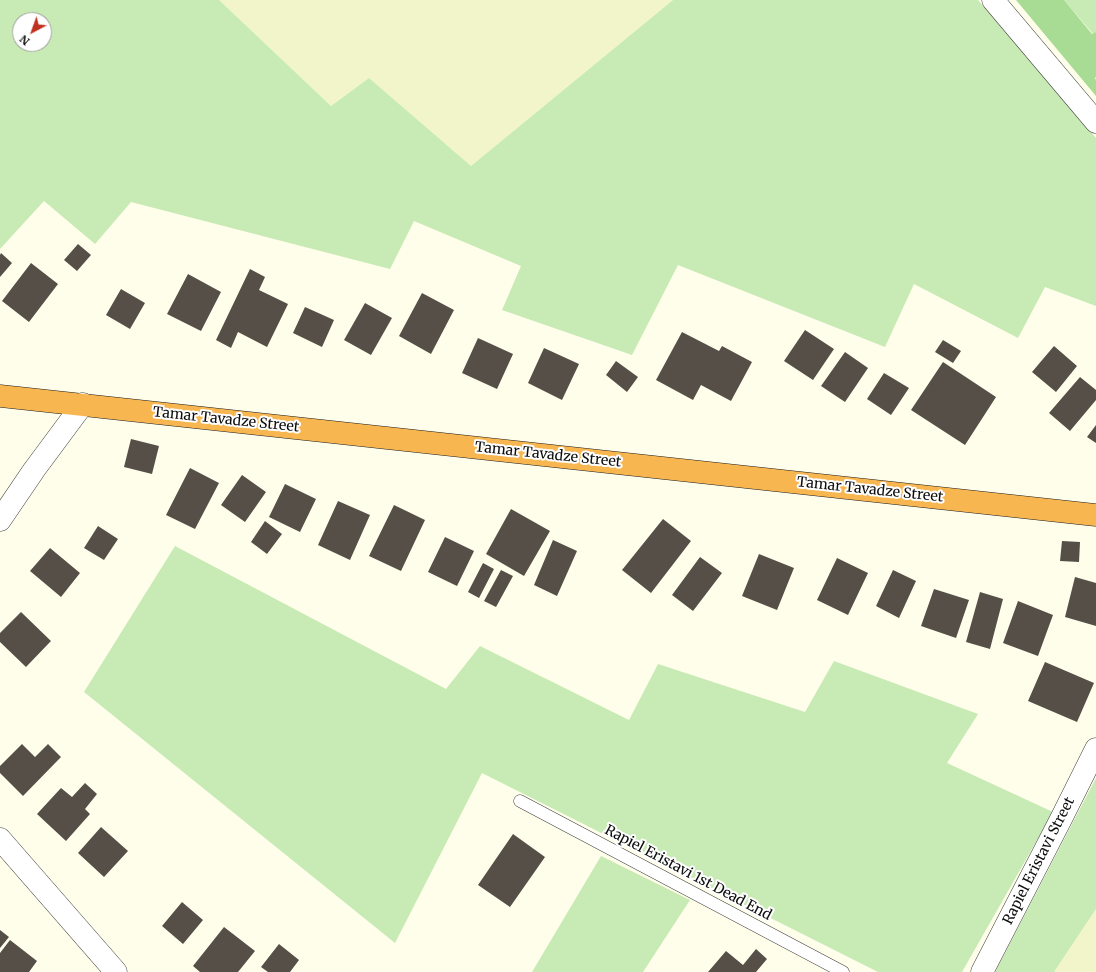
<!DOCTYPE html>
<html>
<head>
<meta charset="utf-8">
<style>
  body { margin:0 }
  #map { position:relative; width:1096px; height:972px; overflow:hidden; background:#fffeeb; font-family:Merriweather,serif }
  canvas { display:block }
  .north { position:absolute; left:12px; top:12px; width:40px; height:40px; box-sizing:border-box; background:#fff; border:1px solid #9e9e9e; border-radius:50%; rotate:221deg; font-size:11px; font-weight:700; line-height:16px; text-align:center; color:#0c0c0c }
  .north::after { content:''; display:block; margin:auto; width:14px; height:18px; background:#bf3121; clip-path:polygon(50% 0,100% 100%,50% 72%,0 100%) }
</style>
</head>
<body>
<div id="map">
<canvas width="1096" height="972"></canvas>
<div class="north">N</div>
</div>
<script>
const g = document.querySelector('canvas').getContext('2d');
g.lineJoin = 'round';
function fill(path, color) { g.fillStyle = color; g.fill(path, 'evenodd'); }
const toPath = rows => new Path2D(rows.map(r => 'M' + r).join(''));
function strokePath(path, color, width, dash) { g.strokeStyle = color; g.lineWidth = width; g.lineCap = dash ? 'butt' : 'round'; g.setLineDash(dash || []); g.stroke(path); }
function label(font, color, halo, rows, align = 'center') {
  g.font = font + ' Merriweather,serif'; g.lineWidth = 4; g.setLineDash([]); g.textBaseline = 'middle'; g.strokeStyle = halo; g.fillStyle = color; for (const [text, x, y, turn = 0] of rows) {
    g.save(); g.translate(x, y); g.rotate((+turn || 0) * Math.PI / 180); g.textAlign = isNaN(turn) ? turn : align; if (halo) g.strokeText(text, 0, 0); g.fillText(text, 0, 0); g.restore();
  }
}
const farmland = toPath([
  [219,0,673,0,471,166,369,78,331,106],
  [1096,909,1096,972,1054,972]
]);
const green = toPath([
  [0,0,219,0,331,106,369,78,471,166,673,0,978,0,1096,138,1096,306,1045,287,1018,338,914,284,885,347,678,265,632,355,502,310,521,266,414,221,390,269,131,202,95,244,44,201,0,249],
  [20,20,44,20,44,44,20,44],
  [1064,0,1096,0,1096,32,1093,34],
  [175,546,446,689,480,646,629,720,658,664,805,712,834,661,978,714,947,763,1053,812,962,972,878,972,482,773,395,943,84,692],
  [1096,778,1096,909,1054,972,995,972],
  [601,856,690,900,643,972,532,972]
]);
const forest = toPath([
  [1016,0,1064,0,1092,34,1096,32,1096,77,1095,78,1096,80,1096,96]
]);
const building = toPath([
  [78,244,91,255,77,271,64,260],
  [1,253,12,263,0,277,0,255],
  [31,263,58,284,29,322,2,301],
  [250,269,265,277,259,290,288,304,267,347,238,332,231,348,216,340],
  [188,274,221,292,201,331,167,314],
  [121,289,145,303,130,329,106,315],
  [422,293,454,310,431,354,399,336],
  [365,303,392,318,371,355,344,340],
  [305,307,334,320,322,347,293,333],
  [805,330,834,349,813,380,784,361],
  [682,332,719,351,722,346,752,362,731,401,701,385,693,400,656,380],
  [478,338,513,354,497,389,462,373],
  [943,340,961,351,953,363,935,352],
  [1054,346,1077,366,1056,392,1032,372],
  [544,348,579,364,562,400,528,383],
  [845,352,868,368,845,402,821,386],
  [616,361,638,377,627,392,606,375],
  [943,362,996,397,965,445,911,410],
  [884,373,909,388,891,415,867,399],
  [1080,377,1096,390,1096,400,1070,431,1049,413],
  [1096,425,1096,443,1087,437],
  [131,439,159,446,152,474,124,467],
  [190,468,219,483,195,529,166,515],
  [242,475,266,492,245,522,221,505],
  [285,484,316,499,300,532,269,517],
  [338,501,370,515,350,560,318,545],
  [394,505,425,520,401,571,369,556],
  [511,509,550,531,524,576,486,554],
  [663,519,691,541,651,593,622,570],
  [265,521,282,534,267,554,251,542],
  [98,526,118,539,104,560,84,548],
  [445,537,474,551,457,586,428,572],
  [553,540,577,551,557,596,534,585],
  [1062,541,1080,542,1079,562,1060,561],
  [50,548,80,573,61,597,30,571],
  [759,554,794,568,777,610,742,596],
  [700,557,722,573,693,611,672,595],
  [837,558,868,573,848,615,817,600],
  [483,563,494,569,479,598,468,592],
  [501,570,513,576,496,607,484,601],
  [893,570,916,581,899,618,876,606],
  [1075,577,1096,583,1096,626,1065,617],
  [934,589,969,600,956,638,921,626],
  [980,592,1003,599,990,649,966,642],
  [1018,601,1053,615,1038,656,1003,643],
  [21,612,51,641,26,667,0,642,0,633],
  [1045,662,1094,683,1077,722,1028,701],
  [22,744,35,757,48,744,61,757,23,796,0,773,0,766],
  [85,783,97,794,85,809,90,814,66,841,37,814,61,788,72,797],
  [101,827,128,851,104,877,78,853],
  [513,834,545,857,510,907,478,885],
  [182,902,203,920,183,944,162,926],
  [224,927,255,951,238,972,200,972,193,966],
  [0,930,9,937,0,948],
  [10,940,37,961,29,972,0,972,0,953],
  [279,944,299,960,290,972,268,972,261,967],
  [756,949,767,959,756,972,708,972,726,951,743,965]
]);
const lane = toPath([
  [520,801,843,972]
]);
const street = toPath([
  [993,0,1096,122],
  [0,520,34,470,83,404],
  [0,839,116,972],
  [982,972,1062,817,1096,749]
]);
const highway = toPath([
  [0,396,1096,515]
]);
const streetNames = [
  ["Tamar Tavadze Street",226,420,6],
  ["Tamar Tavadze Street",548,455,6],
  ["Tamar Tavadze Street",870,490,6],
  ["Rapiel Eristavi Street",1039,861,-63],
  ["Rapiel Eristavi 1st Dead End",688,873,28]
];
fill(farmland, '#f2f5ca');
fill(green, '#c8eab4');
fill(forest, '#a8db93');
fill(building, '#554f48');
strokePath(lane, '#3f3f3f', 13);
strokePath(street, '#3f3f3f', 23);
strokePath(highway, '#1d1d1d', 23);
strokePath(lane, '#fff', 12);
strokePath(street, '#fff', 22);
strokePath(highway, '#f8b650', 22);
label('14px', '#0c0c0c', '#fff', streetNames);
</script>
</body>
</html>
